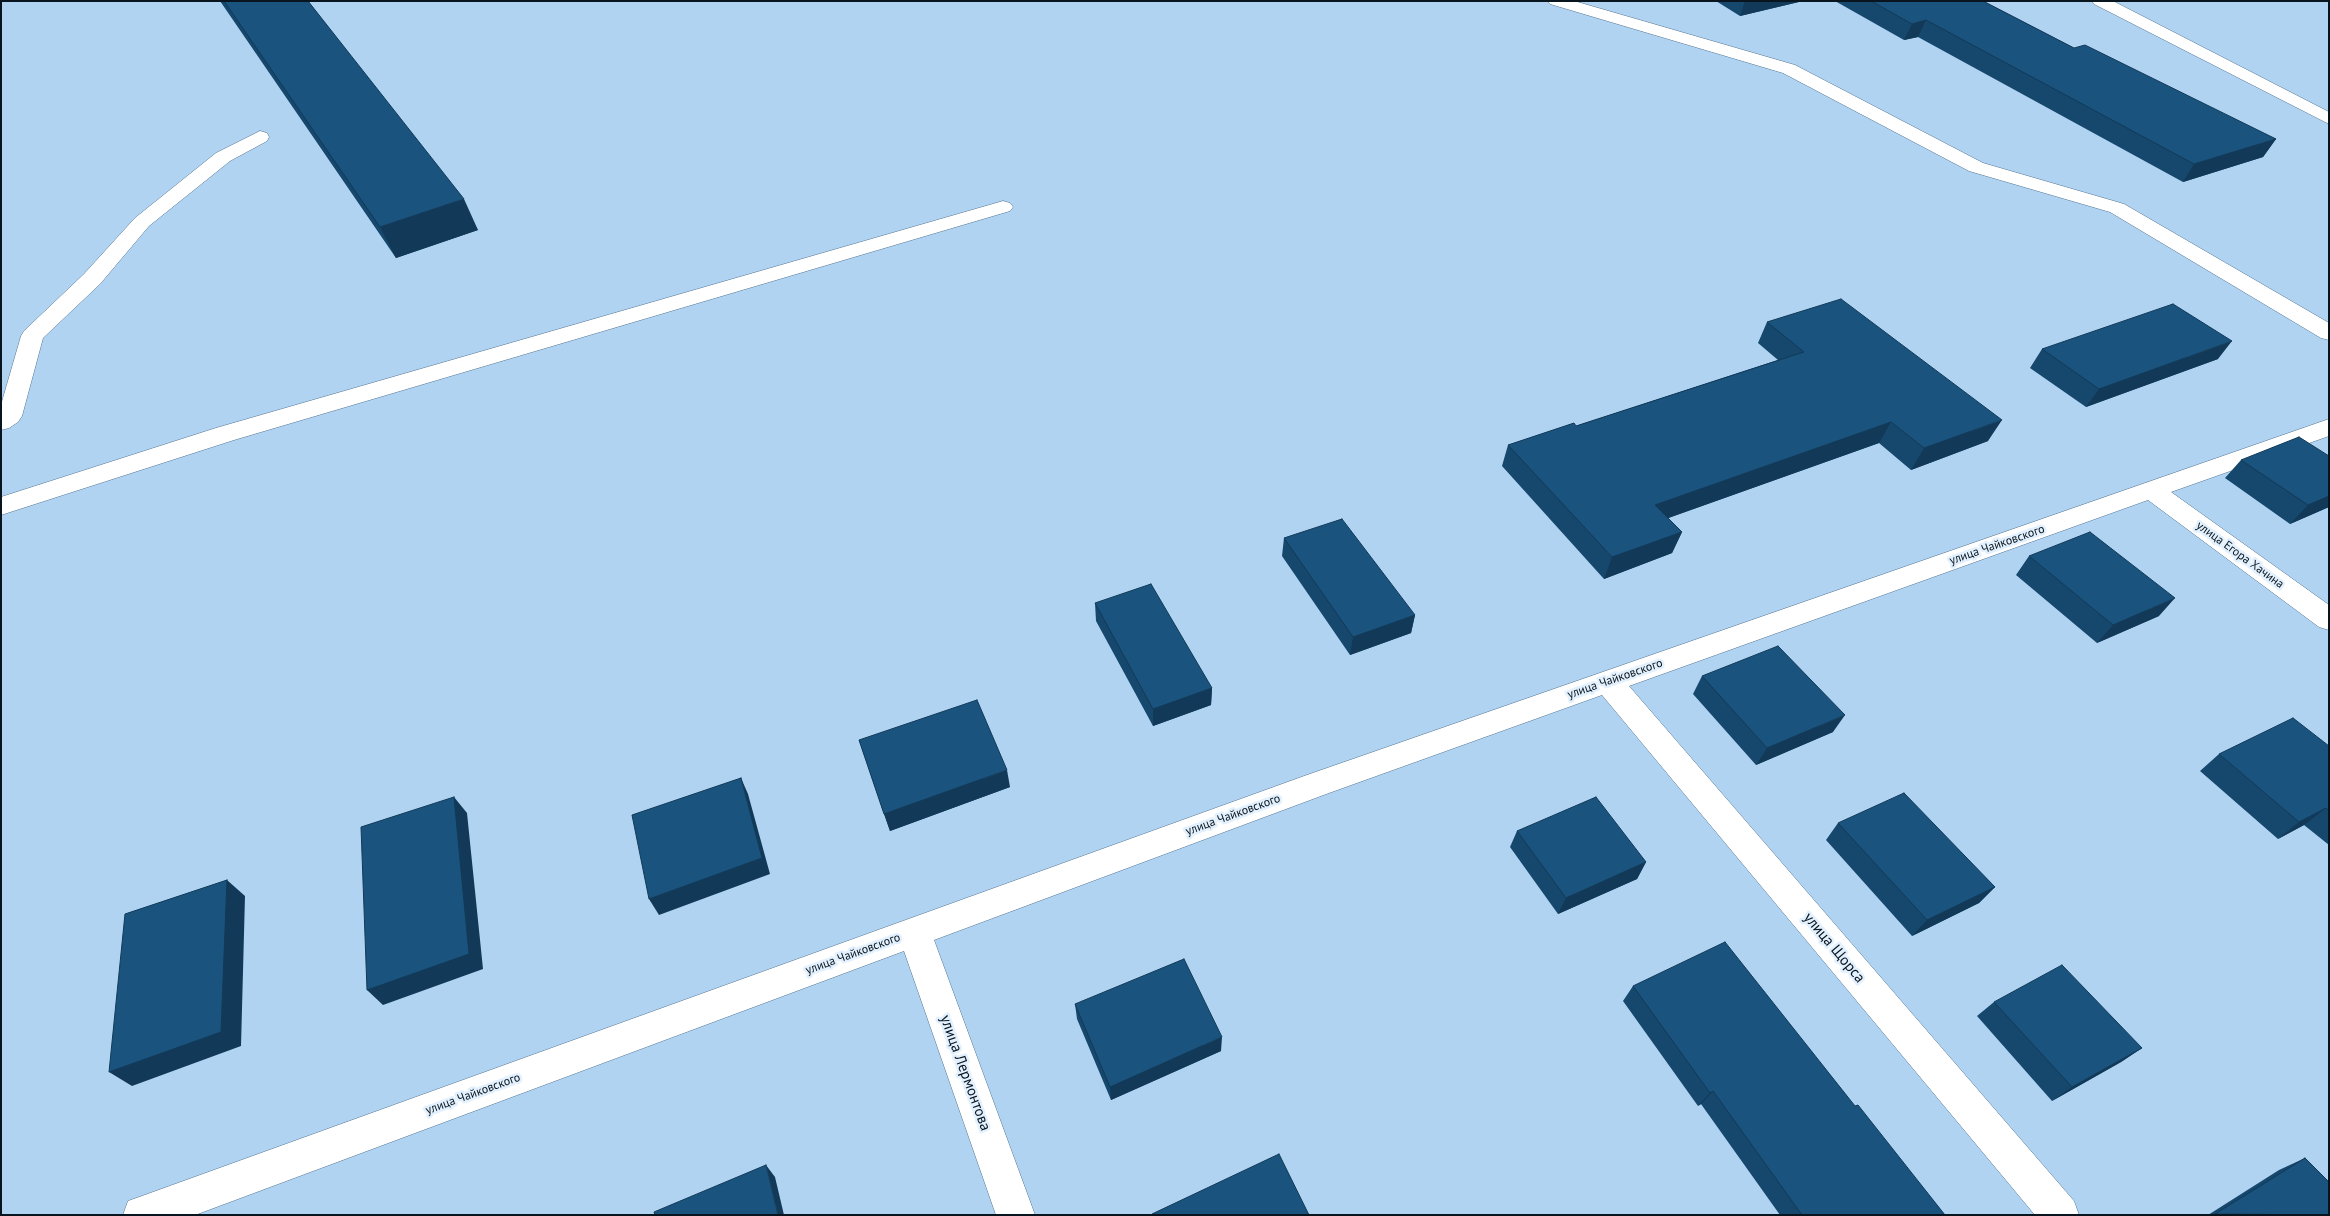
<!DOCTYPE html>
<html>
<head>
<meta charset="utf-8">
<style>
  body { margin:0 }
  #map { position:relative; width:2330px; height:1216px; overflow:hidden; background:#b0d3f2; font-family:"PT Sans",sans-serif }
  canvas { display:block }
  .frame { position:absolute; inset:0; border:2px solid #08151f; pointer-events:none }
</style>
</head>
<body>
<div id="map">
<canvas width="2330" height="1216"></canvas>
<div class="frame"></div>
</div>
<script>
const g = document.querySelector('canvas').getContext('2d');
g.lineJoin = 'round';
const toPath = rows => new Path2D(rows.map(r => 'M' + r).join(''));
function strokePath(path, color, width, dash) { g.strokeStyle = color; g.lineWidth = width; g.lineCap = dash ? 'butt' : 'round'; g.setLineDash(dash || []); g.stroke(path); }
function fill(path, color) { g.fillStyle = color; g.fill(path, 'evenodd'); }
function label(font, color, halo, rows, align = 'center') {
  g.font = font + ' "PT Sans",sans-serif'; g.lineWidth = 5; g.setLineDash([]); g.textBaseline = 'middle'; g.strokeStyle = halo; g.fillStyle = color; for (const [text, x, y, turn = 0] of rows) {
    g.save(); g.translate(x, y); g.rotate((+turn || 0) * Math.PI / 180); g.textAlign = isNaN(turn) ? turn : align; if (halo) g.strokeText(text, 0, 0); g.fillText(text, 0, 0); g.restore();
  }
}
const street = toPath([
  [1548,1,1574,1,1795,65,1983,163,2124,204,2329,323,2329,340,2321,338,2110,212,1969,171,1783,73,1550,4,1548,1],
  [2092,1,2113,1,2329,112,2329,124,2094,4,2092,1],
  [260,131,267,133,269,137,267,141,230,161,149,226,100,284,43,338,22,416,18,422,9,428,1,430,1,405,21,336,24,331,84,274,135,218,216,153,260,131],
  [1003,201,1010,203,1013,207,1010,211,234,440,1,515,1,497,216,428,1003,201],
  [2329,419,2329,436,2171,492,2329,605,2329,630,2319,627,2148,500,1629,686,2074,1201,2079,1215,2035,1215,1602,695,1329,793,934,940,1035,1215,996,1215,904,951,195,1215,123,1215,128,1201,142,1196,914,917,1307,775,2329,419]
]);
const wall = toPath([
  [220,1,308,1,478,230,396,258],
  [1716,1,1803,1,1740,16],
  [1835,1,1983,1,2074,48,2276,139,2263,157,2183,182,1918,37,1904,40],
  [1767,322,1988,441,1911,470,1879,443,1668,518,1682,532,1672,553,1604,579,1502,466,1508,445,1576,426,1778,360,1758,343],
  [2042,349,2218,359,2086,407,2030,368],
  [2329,456,2329,507,2290,524,2225,478,2241,460],
  [1284,538,1415,615,1411,633,1350,655,1282,556],
  [2029,556,2159,616,2097,643,2016,575],
  [1095,603,1212,688,1211,705,1153,726,1096,621],
  [1702,676,1833,732,1756,765,1693,694],
  [859,740,1010,787,890,831],
  [2329,746,2329,845,2304,825,2278,839,2200,771,2219,754],
  [1838,823,1995,887,1979,903,1912,936,1826,840],
  [1517,831,1646,862,1637,879,1558,914,1510,847],
  [1633,986,1855,1106,1945,1215,1780,1215,1701,1104,1698,1106,1623,1001],
  [1994,1002,2142,1048,2121,1062,2052,1101,1977,1016],
  [1075,1004,1221,1051,1111,1100,1077,1019],
  [2305,1158,2329,1215,2208,1215,2279,1170]
]);
const shadedWall = toPath([
  [1745,1,1803,1,1740,16],
  [1926,20,1918,37,1904,40,1912,24],
  [2276,139,2263,157,2183,182,2194,164],
  [464,199,478,230,396,258,380,227],
  [2232,341,2218,359,2086,407,2099,389],
  [2002,420,1988,441,1911,470,1924,448],
  [1891,422,1879,443,1646,526,1655,505],
  [2329,496,2329,507,2290,524,2308,505],
  [1682,532,1672,553,1604,579,1612,557],
  [2175,598,2159,616,2097,643,2113,625],
  [1415,615,1411,633,1350,655,1353,637],
  [1212,688,1211,705,1153,726,1153,709],
  [1845,715,1833,732,1756,765,1767,748],
  [1007,770,1010,787,890,831,884,814],
  [741,778,748,794,770,874,659,915,649,899],
  [454,797,467,813,483,969,383,1005,367,990],
  [2326,808,2304,825,2278,839,2299,822],
  [1646,862,1637,879,1558,914,1566,898],
  [227,880,245,896,241,1046,132,1086,109,1072],
  [1995,887,1979,903,1912,936,1927,920],
  [1222,1037,1221,1051,1111,1100,1110,1087],
  [2142,1048,2121,1062,2052,1101,2072,1087],
  [1713,1091,1701,1104,1698,1106,1710,1093],
  [766,1165,775,1177,784,1215,778,1215]
]);
const building = toPath([
  [224,1,308,1,464,199,380,227,224,1],
  [1871,1,1983,1,2074,48,2085,45,2276,139,2194,164,1926,20,1912,24,1871,1],
  [1841,299,2002,420,1924,448,1891,422,1655,505,1682,532,1612,557,1508,445,1574,423,1576,426,1804,352,1767,322,1841,299],
  [2173,304,2232,341,2099,389,2042,349,2173,304],
  [2299,437,2329,456,2329,496,2308,505,2241,460,2299,437],
  [1342,519,1415,615,1353,637,1284,538,1342,519],
  [2090,532,2175,598,2113,625,2029,556,2090,532],
  [1151,584,1212,688,1153,709,1095,603,1151,584],
  [1778,646,1845,715,1767,748,1702,676,1778,646],
  [977,700,1007,770,884,814,859,740,977,700],
  [2293,718,2329,746,2329,811,2326,808,2299,822,2219,754,2293,718],
  [741,778,762,858,649,899,632,815,741,778],
  [1904,793,1995,887,1927,920,1838,823,1904,793],
  [454,797,469,954,367,990,361,827,454,797],
  [1596,797,1646,862,1566,898,1517,831,1596,797],
  [227,880,221,1032,109,1072,125,914,227,880],
  [1725,942,1855,1106,1858,1105,1945,1215,1802,1215,1713,1091,1710,1093,1633,986,1725,942],
  [1184,959,1222,1037,1110,1087,1075,1004,1184,959],
  [2062,965,2142,1048,2072,1087,1994,1002,2062,965],
  [1279,1154,1309,1215,1153,1215,1152,1214,1279,1154],
  [2305,1158,2329,1182,2329,1215,2215,1214,2305,1158],
  [766,1165,778,1215,655,1215,654,1212,766,1165]
]);
const streetNames = [
  ["улица Чайковского",1997,545,-19],
  ["улица Егора Хачина",2240,555,36],
  ["улица Чайковского",1615,679,-19],
  ["улица Чайковского",1233,815,-20],
  ["улица Чайковского",853,954,-20],
  ["улица Чайковского",473,1094,-20]
];
const nearStreetnames = [
  ["улица Щорса",1834,948,50],
  ["улица Лермонтова",965,1073,70]
];
strokePath(street, '#547490', 1);
fill(street, '#fff');
fill(wall, '#16476c');
fill(shadedWall, '#123a58');
fill(building, '#1a537d');
strokePath(building, '#123a58', 1);
label('12px', '#08151f', '#e3f1fe', streetNames);
label('15px', '#08151f', '#e3f1fe', nearStreetnames);
</script>
</body>
</html>
